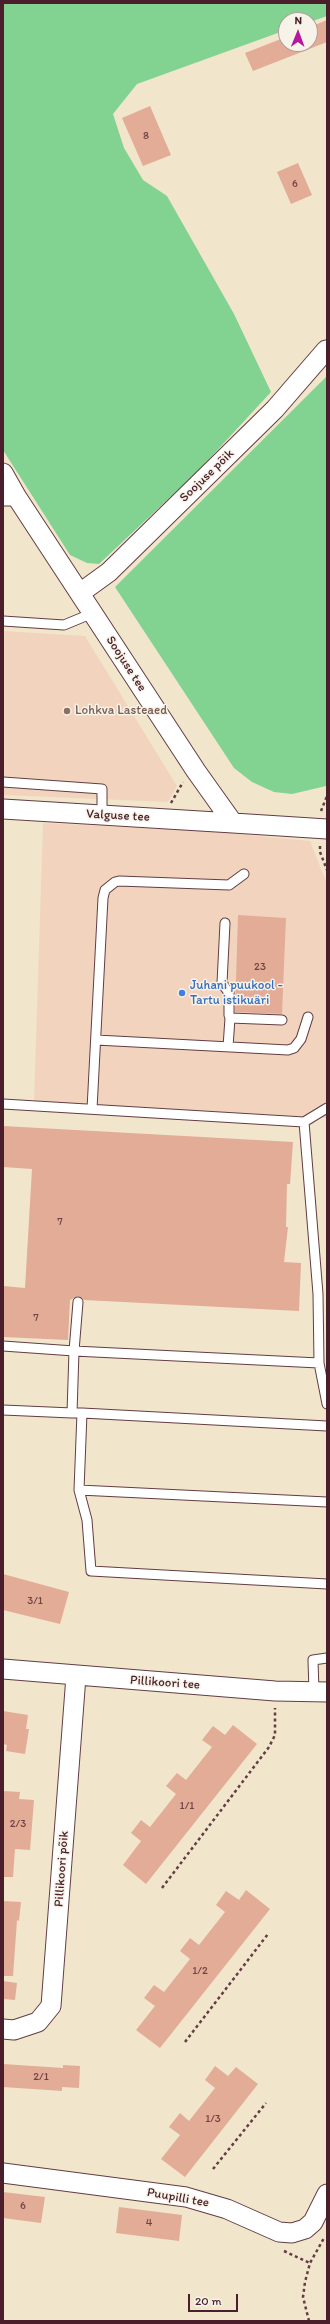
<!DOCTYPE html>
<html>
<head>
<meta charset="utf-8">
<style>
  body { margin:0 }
  #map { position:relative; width:330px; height:2324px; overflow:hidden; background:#f1e5cc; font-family:Itim,sans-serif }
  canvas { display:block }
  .frame { position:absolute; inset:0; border:4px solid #4a1f2b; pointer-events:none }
  .north { position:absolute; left:278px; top:12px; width:40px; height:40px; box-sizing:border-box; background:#f7f3e8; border:1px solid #b29e9c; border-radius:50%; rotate:1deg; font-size:11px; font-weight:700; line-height:16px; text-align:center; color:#4a1f2b }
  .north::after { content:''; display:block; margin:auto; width:14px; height:18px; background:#b5179e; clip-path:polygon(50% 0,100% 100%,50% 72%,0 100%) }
  .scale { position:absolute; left:188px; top:2294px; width:50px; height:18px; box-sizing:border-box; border:2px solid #4a1f2b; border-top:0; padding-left:5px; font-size:12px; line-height:14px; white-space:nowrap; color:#4a1f2b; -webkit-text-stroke:3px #f7f3e8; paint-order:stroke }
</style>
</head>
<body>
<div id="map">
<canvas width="330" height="2324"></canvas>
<div class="frame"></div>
<div class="north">N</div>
<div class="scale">20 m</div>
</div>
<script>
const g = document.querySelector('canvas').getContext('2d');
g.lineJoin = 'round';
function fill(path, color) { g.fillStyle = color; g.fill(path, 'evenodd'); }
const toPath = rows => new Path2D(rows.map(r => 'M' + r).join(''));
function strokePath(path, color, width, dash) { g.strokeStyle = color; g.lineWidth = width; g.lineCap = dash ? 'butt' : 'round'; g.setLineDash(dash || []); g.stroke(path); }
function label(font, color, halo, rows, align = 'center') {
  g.font = font + ' Itim,sans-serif'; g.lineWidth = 3; g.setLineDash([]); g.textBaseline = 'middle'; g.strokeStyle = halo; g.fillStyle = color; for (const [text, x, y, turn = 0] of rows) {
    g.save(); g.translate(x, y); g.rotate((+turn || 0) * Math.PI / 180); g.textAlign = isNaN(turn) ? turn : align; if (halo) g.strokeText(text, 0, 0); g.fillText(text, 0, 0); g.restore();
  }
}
const built = toPath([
  [3,631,85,636,177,786,168,802,3,795],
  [43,823,208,831,310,841,327,884,327,1118,34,1101]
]);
const green = toPath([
  [3,3,327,3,327,16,310,22,310,20,286,20,286,30,137,84,113,114,124,148,143,180,167,196,234,314,271,392,198,471,99,564,87,563,70,555,3,450],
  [327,376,327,781,326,786,292,794,274,792,252,782,234,768,115,587]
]);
const building = toPath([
  [327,20,327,42,253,71,245,53,286,37,286,44,310,44,310,27],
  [150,106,171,155,143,166,122,118],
  [298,163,312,195,291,204,277,172],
  [238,915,286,918,282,1014,235,1012],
  [3,1126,293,1142,290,1184,287,1184,286,1227,288,1227,284,1262,301,1263,299,1311,84,1300,78,1296,70,1300,68,1340,3,1337,3,1286,25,1288,32,1169,3,1167],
  [3,1574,69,1592,60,1624,3,1610],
  [3,1711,28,1715,26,1729,29,1729,25,1754,6,1751,7,1745,3,1744],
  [233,1725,257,1744,146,1884,123,1865,141,1841,131,1833,141,1820,150,1827,176,1794,166,1786,177,1773,186,1780,212,1747,202,1740,213,1726,225,1735],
  [3,1791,20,1792,19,1799,34,1800,30,1850,15,1849,13,1877,3,1877],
  [246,1890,270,1909,160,2048,136,2030,155,2006,144,1998,154,1985,164,1992,190,1959,180,1951,190,1938,199,1945,225,1912,216,1905,226,1891,239,1900],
  [3,1901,21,1902,19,1921,17,1920,13,1976,3,1976],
  [3,1981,17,1983,15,2000,3,1999],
  [3,2064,63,2068,63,2065,80,2066,79,2088,62,2087,62,2091,3,2087],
  [215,2066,228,2076,236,2067,258,2084,185,2177,161,2159,180,2135,169,2127,180,2113,189,2121,215,2088,205,2080],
  [3,2192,45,2197,41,2223,3,2218],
  [119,2207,182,2215,179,2241,116,2233]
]);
const path = toPath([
  [171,803,183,782],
  [321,811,327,796],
  [320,846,320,852,327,870],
  [162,1888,269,1747,275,1735,275,1708],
  [185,2042,268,1934],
  [213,2169,266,2103],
  [284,2251,310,2263],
  [309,2321,303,2297,305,2282,310,2263,324,2238]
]);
const lane = toPath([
  [3,621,64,625,93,613],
  [3,782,102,789,102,815],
  [225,923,222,983,229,993,229,1015,230,1018],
  [96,1040,288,1050,294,1048,301,1039,308,1017],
  [228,1047,230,1018,282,1020],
  [3,1104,304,1122,318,1294,319,1363],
  [92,1109,103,898,105,890,115,882,119,881,229,885,244,874],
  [304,1122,327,1108],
  [3,1346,74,1351,78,1302],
  [3,1410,72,1413],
  [82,1413,72,1413,74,1351,319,1363,327,1404],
  [79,1490,82,1413,327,1426],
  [327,1502,79,1490,87,1520,91,1571,327,1584],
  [314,1692,313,1660,327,1658]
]);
const street = toPath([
  [3,473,16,496],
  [3,496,16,496,196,771,233,823,327,829],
  [80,593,109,572,275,409,326,350],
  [3,809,233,823],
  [3,1669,275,1691,327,1692],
  [3,2029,14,2030,38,2022,51,2006,76,1676],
  [3,2173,186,2197,227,2209,279,2232,292,2233,305,2229,313,2222,327,2194]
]);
const markers = [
  [67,711,4,"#8d6e63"],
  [182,993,4,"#3f7fe0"]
];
const numberNames = [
  ["8",146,136],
  ["6",295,184],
  ["23",260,967],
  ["7",60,1222],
  ["7",36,1318],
  ["3/1",35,1601],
  ["1/1",187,1806],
  ["2/3",18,1824],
  ["1/2",200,1971],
  ["2/1",41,2077],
  ["1/3",213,2119],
  ["6",23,2206],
  ["4",149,2223]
];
const streetNames = [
  ["Soojuse põik",207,476,-44],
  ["Soojuse tee",126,664,57],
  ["Valguse tee",118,816,3],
  ["Pillikoori tee",165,1683,4],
  ["Pillikoori põik",62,1869,-86],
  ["Puupilli tee",178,2198,10]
];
const educationNames = [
  ["Lohkva Lasteaed",75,711]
];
const shopNames = [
  ["Juhani puukool -",190,986],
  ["Tartu istikuäri",190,1001]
];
fill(built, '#f2d4be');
fill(green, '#82d292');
fill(building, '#e3ac97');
strokePath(lane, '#633d43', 11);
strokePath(street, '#633d43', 21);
strokePath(path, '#633d43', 2.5, [3, 3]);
strokePath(lane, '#fff', 9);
strokePath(street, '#fff', 19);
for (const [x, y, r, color] of markers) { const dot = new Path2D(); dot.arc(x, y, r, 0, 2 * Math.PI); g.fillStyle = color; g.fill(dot); strokePath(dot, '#f7f3e8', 1.5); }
label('11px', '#704246', null, numberNames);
label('13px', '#4a1f2b', '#f7f3e8', streetNames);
label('13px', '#785e54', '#f7f3e8', educationNames, 'left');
label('13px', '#366cbe', '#f7f3e8', shopNames, 'left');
</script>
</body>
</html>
